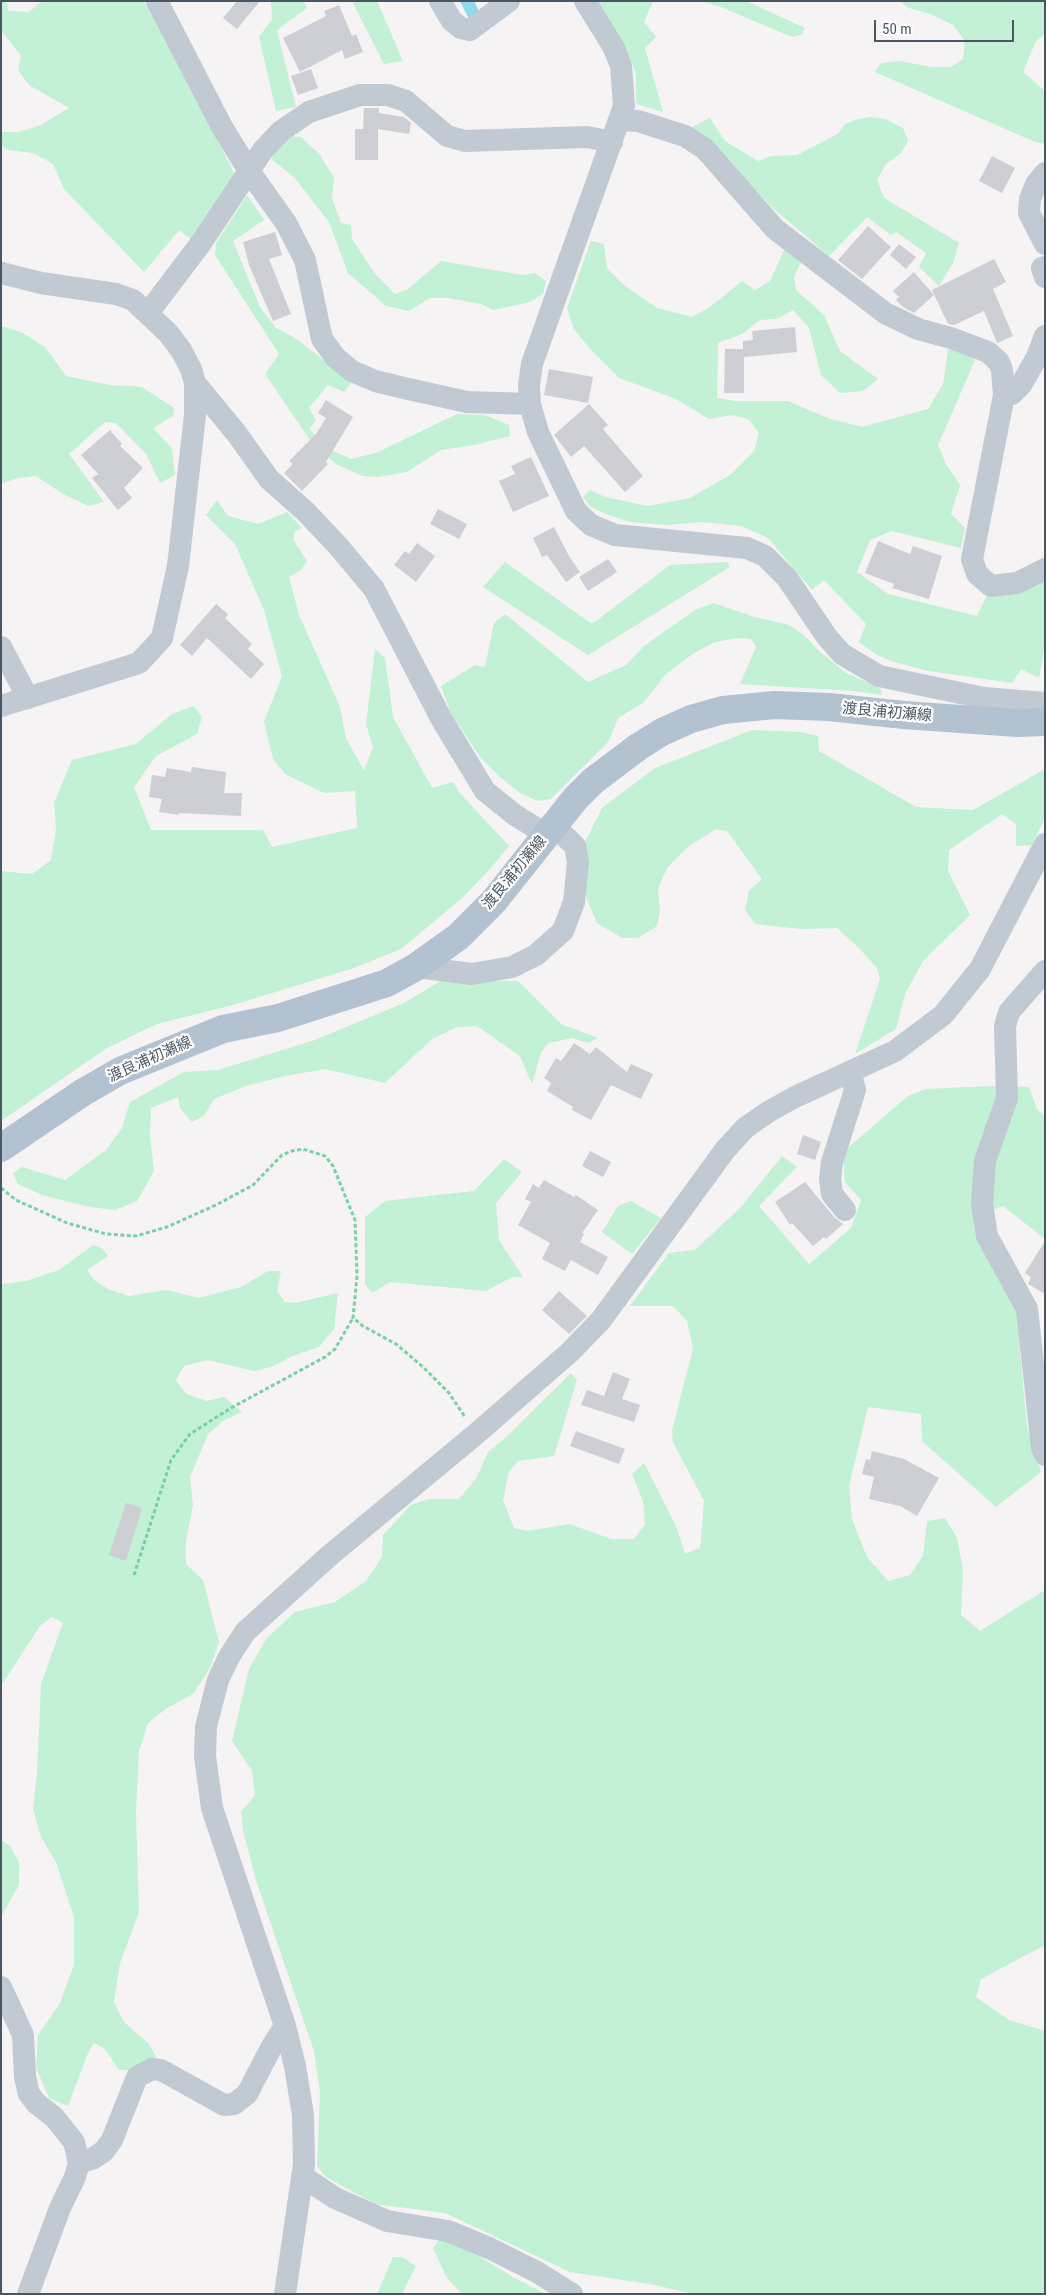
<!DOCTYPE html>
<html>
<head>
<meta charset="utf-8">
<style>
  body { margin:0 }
  #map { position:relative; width:1046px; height:2295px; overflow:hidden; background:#f5f3f3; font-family:"Roboto Condensed",sans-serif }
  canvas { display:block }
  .frame { position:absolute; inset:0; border:2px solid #4a5661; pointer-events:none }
  .scale { position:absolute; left:874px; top:20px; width:140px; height:22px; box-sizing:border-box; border:2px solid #4a5661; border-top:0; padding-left:6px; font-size:15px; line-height:18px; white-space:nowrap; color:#4a5661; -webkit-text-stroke:4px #fff; paint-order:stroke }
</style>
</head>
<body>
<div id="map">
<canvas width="1046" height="2295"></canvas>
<div class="frame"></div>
<div class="scale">50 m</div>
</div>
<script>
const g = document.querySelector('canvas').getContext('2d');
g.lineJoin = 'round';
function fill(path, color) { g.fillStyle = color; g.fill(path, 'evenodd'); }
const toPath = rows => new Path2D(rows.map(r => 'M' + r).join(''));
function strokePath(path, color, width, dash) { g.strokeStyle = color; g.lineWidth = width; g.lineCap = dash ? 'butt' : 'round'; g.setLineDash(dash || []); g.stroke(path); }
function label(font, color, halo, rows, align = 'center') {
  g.font = font + ' "Roboto Condensed","Noto Sans JP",sans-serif'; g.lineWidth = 4.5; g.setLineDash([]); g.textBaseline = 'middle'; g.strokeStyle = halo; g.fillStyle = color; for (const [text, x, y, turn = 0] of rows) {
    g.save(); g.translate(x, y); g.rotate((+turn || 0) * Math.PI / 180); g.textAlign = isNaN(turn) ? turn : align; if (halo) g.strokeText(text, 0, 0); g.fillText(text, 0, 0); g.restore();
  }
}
const green = toPath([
  [1,1,7,1,8,11,29,12,42,1,143,1,156,15,235,175,191,239,179,230,144,272,64,189,53,164,33,153,8,150,1,145,1,132,19,132,41,125,69,108,29,85,18,70,21,56,1,30],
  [271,1,304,1,307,8,277,30,296,107,276,111,259,37,272,19],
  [352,1,377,1,403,61,384,64],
  [598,1,653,1,644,22,656,37,645,48,663,112,636,104,636,73,626,49],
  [700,1,746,1,805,28,801,35,792,37,721,7],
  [899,1,1045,1,1045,34,1036,41,1023,72,1045,91,1045,144,1035,142,875,72,881,63,899,61,932,67,951,67,963,59,965,41,953,25,930,14,909,8],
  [870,117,885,119,903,128,908,141,901,153,886,164,877,180,884,198,959,243,953,263,939,286,919,267,926,253,896,232,891,235,867,217,829,256,773,208,692,127,710,118,725,141,758,161,772,156,797,155,838,134,845,124,858,119],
  [290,136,301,137,320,155,334,178,332,198,341,223,351,225,352,239,375,274,395,294,408,289,441,261,522,275,535,273,546,281,543,294,530,302,493,310,481,304,448,298,430,298,409,311,386,306,348,273,329,222,294,177,271,159,277,149],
  [247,195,264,220,233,241,260,307,276,328,295,338,352,382,344,392,328,385,309,408,316,420,309,429,329,449,351,459,376,453,457,414,485,415,509,425,510,436,474,445,441,450,407,472,378,477,362,476,336,464,312,443,265,374,279,354,215,255,216,243],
  [591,241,604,244,607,268,624,285,657,308,692,317,710,307,742,281,755,290,770,281,785,248,801,262,794,277,796,290,824,315,840,351,878,379,863,391,840,393,821,375,809,328,793,310,777,319,760,320,742,334,718,343,717,398,735,401,788,401,830,419,862,427,928,409,943,384,948,349,963,351,975,360,938,445,946,464,960,485,951,514,965,528,961,548,892,531,870,540,857,572,888,594,977,616,987,595,1045,579,1045,643,1039,678,1021,669,1012,683,929,671,894,662,877,655,859,642,866,624,824,580,812,590,768,538,741,526,702,522,667,525,631,522,608,515,591,507,583,497,590,490,605,497,648,506,690,498,730,475,754,451,759,433,748,419,733,415,709,419,676,399,619,378,591,350,574,329,567,308],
  [1,326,21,332,45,347,66,376,109,385,142,387,174,408,173,416,153,428,172,448,175,475,160,483,146,454,116,423,105,422,69,454,104,502,88,506,63,494,36,476,18,478,1,484],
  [217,500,228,516,258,524,287,512,302,528,295,531,293,539,307,561,301,570,289,577,299,615,340,707,346,738,364,771,373,747,366,724,375,649,385,658,393,717,432,788,453,782,459,792,509,846,490,869,462,898,401,949,354,968,233,1005,157,1024,107,1048,1,1121,1,871,32,874,51,860,56,828,54,803,72,760,136,744,172,714,194,706,202,717,197,734,156,756,134,787,151,830,263,830,272,847,357,828,355,791,324,793,285,774,273,759,264,722,282,676,264,610,235,544,206,515],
  [505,562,592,624,670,565,727,562,730,567,588,655,483,587],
  [713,603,755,617,789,625,804,635,819,651,846,673,880,688,882,695,853,691,740,684,756,647,751,639,734,638,713,643,694,653,666,674,643,703,618,718,609,741,551,799,538,801,520,793,500,777,481,758,451,714,441,686,475,665,485,667,494,623,505,614,588,682,626,665,644,646,695,610],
  [752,730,801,732,818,736,819,751,916,807,973,810,1045,769,1045,818,1032,845,1016,846,1016,824,1002,814,949,850,948,871,970,915,923,961,905,994,896,1029,855,1054,880,979,877,968,859,948,837,928,801,929,755,924,745,910,749,891,762,879,727,831,716,829,689,846,667,868,658,889,660,911,657,926,638,938,622,938,597,923,587,899,583,880,584,844,602,808,655,768],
  [442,980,518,981,561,1024,598,1038,588,1043,572,1038,549,1043,541,1052,532,1084,520,1056,477,1026,457,1027,432,1039,385,1083,325,1069,285,1076,246,1086,214,1099,204,1116,192,1122,180,1108,178,1097,151,1108,150,1136,154,1171,137,1201,115,1210,90,1207,42,1195,18,1184,13,1173,22,1167,65,1180,106,1150,122,1128,130,1102,184,1072,218,1070,315,1040,404,1003],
  [990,1086,1029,1087,1037,1109,1045,1117,1045,1239,1003,1206,976,1216,1019,1306,1020,1352,1027,1427,1041,1472,996,1507,922,1441,921,1414,868,1407,849,1486,852,1519,867,1557,888,1581,910,1575,923,1556,927,1521,945,1518,957,1538,963,1569,961,1615,980,1631,1045,1590,1045,1945,981,1979,976,1997,1009,2020,1045,2031,1045,2294,694,2294,650,2284,570,2272,445,2213,375,2204,326,2177,317,2166,320,2093,314,2051,256,1880,243,1830,241,1812,255,1795,252,1771,232,1741,249,1669,266,1639,295,1612,335,1602,366,1581,382,1557,383,1535,411,1505,428,1499,459,1499,477,1477,488,1452,504,1439,571,1373,577,1380,554,1456,518,1461,509,1471,503,1500,514,1528,526,1531,570,1524,611,1539,634,1539,645,1524,643,1501,632,1474,644,1463,676,1526,685,1554,700,1548,704,1501,673,1442,672,1430,693,1349,687,1321,673,1306,630,1306,669,1253,695,1250,741,1207,782,1156,797,1167,759,1206,809,1264,851,1228,861,1200,845,1182,843,1152,908,1096,925,1089],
  [504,1159,522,1172,496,1203,499,1240,523,1277,512,1277,486,1291,390,1282,372,1293,365,1284,365,1217,385,1201,474,1191],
  [631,1201,661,1218,632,1254,602,1232,618,1206],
  [93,1245,102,1248,108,1256,87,1270,94,1280,108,1289,129,1296,166,1290,199,1298,241,1287,268,1271,281,1271,277,1291,285,1302,295,1303,338,1293,334,1329,319,1347,295,1355,271,1367,254,1371,207,1360,184,1366,176,1380,186,1394,207,1401,224,1397,242,1412,223,1421,208,1434,190,1477,193,1505,186,1541,186,1564,203,1580,219,1642,210,1668,193,1694,167,1708,148,1723,139,1751,136,1814,139,1912,120,1963,114,2002,124,2022,149,2044,156,2057,135,2070,119,2070,105,2049,94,2043,88,2053,68,2106,49,2098,36,2068,38,2035,60,2003,74,1965,74,1917,56,1862,41,1837,33,1809,37,1773,41,1684,63,1623,52,1617,40,1626,1,1686,1,1284,26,1281,59,1270],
  [1,1840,9,1845,19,1862,19,1885,1,1917],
  [441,2238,474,2253,513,2277,546,2294,462,2294,447,2278,433,2248],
  [393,2257,402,2257,416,2266,402,2294,377,2294]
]);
const water = toPath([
  [460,1,474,1,480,13,469,19]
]);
const building = toPath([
  [237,1,260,1,237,29,223,18],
  [339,5,352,36,356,34,363,52,345,59,342,50,300,72,283,38,326,16,324,11],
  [311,69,318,88,298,95,291,76],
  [364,108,379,108,379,113,404,117,411,123,409,134,378,129,378,160,355,160,355,129,363,129],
  [992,156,1015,168,1002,193,979,181],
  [868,226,891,247,862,279,838,260],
  [275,232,282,255,269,259,291,314,273,321,249,265,243,242],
  [899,244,916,257,906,269,890,255],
  [994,259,1006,282,993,289,1013,336,997,343,984,311,954,325,948,324,932,290],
  [914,272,934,295,914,313,903,307,896,300,899,297,893,291],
  [795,327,797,352,744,357,744,393,724,393,725,349,743,349,743,341,753,340,752,331],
  [549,369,593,377,588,403,544,395],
  [326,400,353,417,326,462,328,464,302,491,284,473,293,464,289,461,316,434,326,418,318,413],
  [589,404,608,425,603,429,643,476,625,492,584,446,571,457,554,435],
  [110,430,122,444,120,446,143,468,124,488,132,498,118,510,92,478,98,474,81,455],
  [531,457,549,496,513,512,499,481,515,474,511,466],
  [438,509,467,524,459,539,430,524],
  [554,527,569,556,580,572,566,582,547,555,542,557,533,538],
  [878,541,910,554,913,546,942,556,929,599,892,588,894,584,865,573],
  [417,543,435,556,416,582,394,565,405,551,409,554],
  [608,559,617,572,588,591,579,577],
  [216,604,228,614,225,618,252,644,248,649,264,664,251,679,207,638,192,656,180,645],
  [192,767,226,772,224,793,242,793,241,816,179,813,179,815,159,812,162,799,149,797,152,775,165,777,167,768,191,772],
  [574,1043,590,1054,596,1047,627,1072,631,1064,653,1074,641,1099,611,1085,591,1120,572,1110,573,1107,547,1091,551,1083,544,1078,556,1058,561,1061],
  [803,1135,821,1142,815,1160,797,1154],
  [590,1151,611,1162,603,1177,582,1166],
  [544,1180,574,1197,576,1195,598,1210,582,1233,584,1234,580,1242,608,1257,598,1275,571,1260,565,1271,542,1259,550,1243,518,1225,531,1202,525,1199,533,1184,539,1188],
  [805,1182,835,1218,843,1224,826,1239,824,1237,813,1246,792,1223,790,1225,775,1202],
  [1045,1241,1045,1294,1028,1284,1031,1277,1025,1273],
  [559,1291,587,1316,569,1334,542,1310],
  [613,1372,630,1379,622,1399,640,1405,634,1422,581,1405,587,1390,604,1396],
  [576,1431,625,1449,619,1464,570,1446],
  [872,1451,904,1459,939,1478,917,1516,900,1506,869,1499,874,1477,862,1474,866,1459,870,1460],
  [126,1503,142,1508,126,1561,109,1555]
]);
const path = toPath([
  [1,1188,16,1200,67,1223,106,1234,136,1236,167,1227,216,1205,253,1185,282,1155,292,1151,303,1149,325,1156,333,1166,355,1220,357,1276,353,1318,363,1326,396,1344,423,1367,449,1393,465,1417],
  [134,1575,171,1460,190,1434,231,1408,325,1357,335,1349,353,1318]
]);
const minor = toPath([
  [157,1,222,127,249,171,286,223,305,260,322,339,336,358,352,371,375,381,404,388,467,402,530,404],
  [440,1,452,21,461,28,470,30,509,1],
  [585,1,614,48,621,66,624,106,549,316,532,364,529,385,530,404,538,432,576,511,591,525,615,535,747,548,765,556,787,578,827,637,842,654,879,676,984,698,1045,703],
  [620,120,638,121,685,136,705,149,775,229,885,313,918,329,951,338,988,352,999,362,1002,370,1004,395,972,559,977,574,991,586,1017,583,1045,569],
  [1045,173,1036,184,1030,199,1029,213,1045,244],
  [1045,267,1042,268,1045,277],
  [1,273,41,283,116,294,133,300,168,333,181,350,191,369,195,383,195,415,178,566,162,638,139,663,1,706],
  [148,313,201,243,263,150,281,131,309,112,360,95,388,95,406,101,447,136,465,141,587,137,612,142],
  [195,383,237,434,269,479,306,512,339,547,374,589,442,720,485,791,515,815,547,835],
  [1004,395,1012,394,1021,385,1037,357,1045,336],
  [1,647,28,698],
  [416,967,472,974,512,967,536,955,563,931,574,902,578,862,575,846,554,826],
  [1045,971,1009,1012,1005,1026,1007,1098,985,1161,982,1204,987,1236,1027,1309,1042,1448,1045,1455],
  [845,1210,832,1194,830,1179,832,1162,855,1090,851,1073],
  [1,1987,23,2035,25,2077,29,2094,36,2103,54,2117,74,2142,79,2163,75,2177,60,2208,28,2294],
  [79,2163,92,2159,104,2151,112,2140,137,2077,152,2069,161,2070,224,2105,234,2104,247,2094,271,2048,285,2026],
  [302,2176,335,2198,387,2221,448,2231,489,2248,537,2272,572,2294],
  [285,2294,304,2164,303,2115,295,2066,285,2026,212,1808,205,1756,206,1727,218,1680,229,1657,245,1632,329,1556,476,1434,570,1352,601,1320,725,1150,745,1128,768,1112,795,1097,895,1051,943,1015,980,969,1045,844]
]);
const major = toPath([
  [1,1148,82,1093,120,1071,223,1029,278,1018,387,983,416,967,458,937,494,901,575,799,593,781,638,747,662,732,691,719,723,710,774,705,829,707,904,715,1017,723,1045,722]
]);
const streetNames = [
  ["渡良浦初瀬線",887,713,5],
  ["渡良浦初瀬線",515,873,-50],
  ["渡良浦初瀬線",150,1060,-24]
];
fill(green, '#c3f1d5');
fill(water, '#90daee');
fill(building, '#cdcfd5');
strokePath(path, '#7ad0a6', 3, [4, 2.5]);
strokePath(minor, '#c1cad2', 22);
strokePath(major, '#b3c2d1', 28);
label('15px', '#4a5661', '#fff', streetNames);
</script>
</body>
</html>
